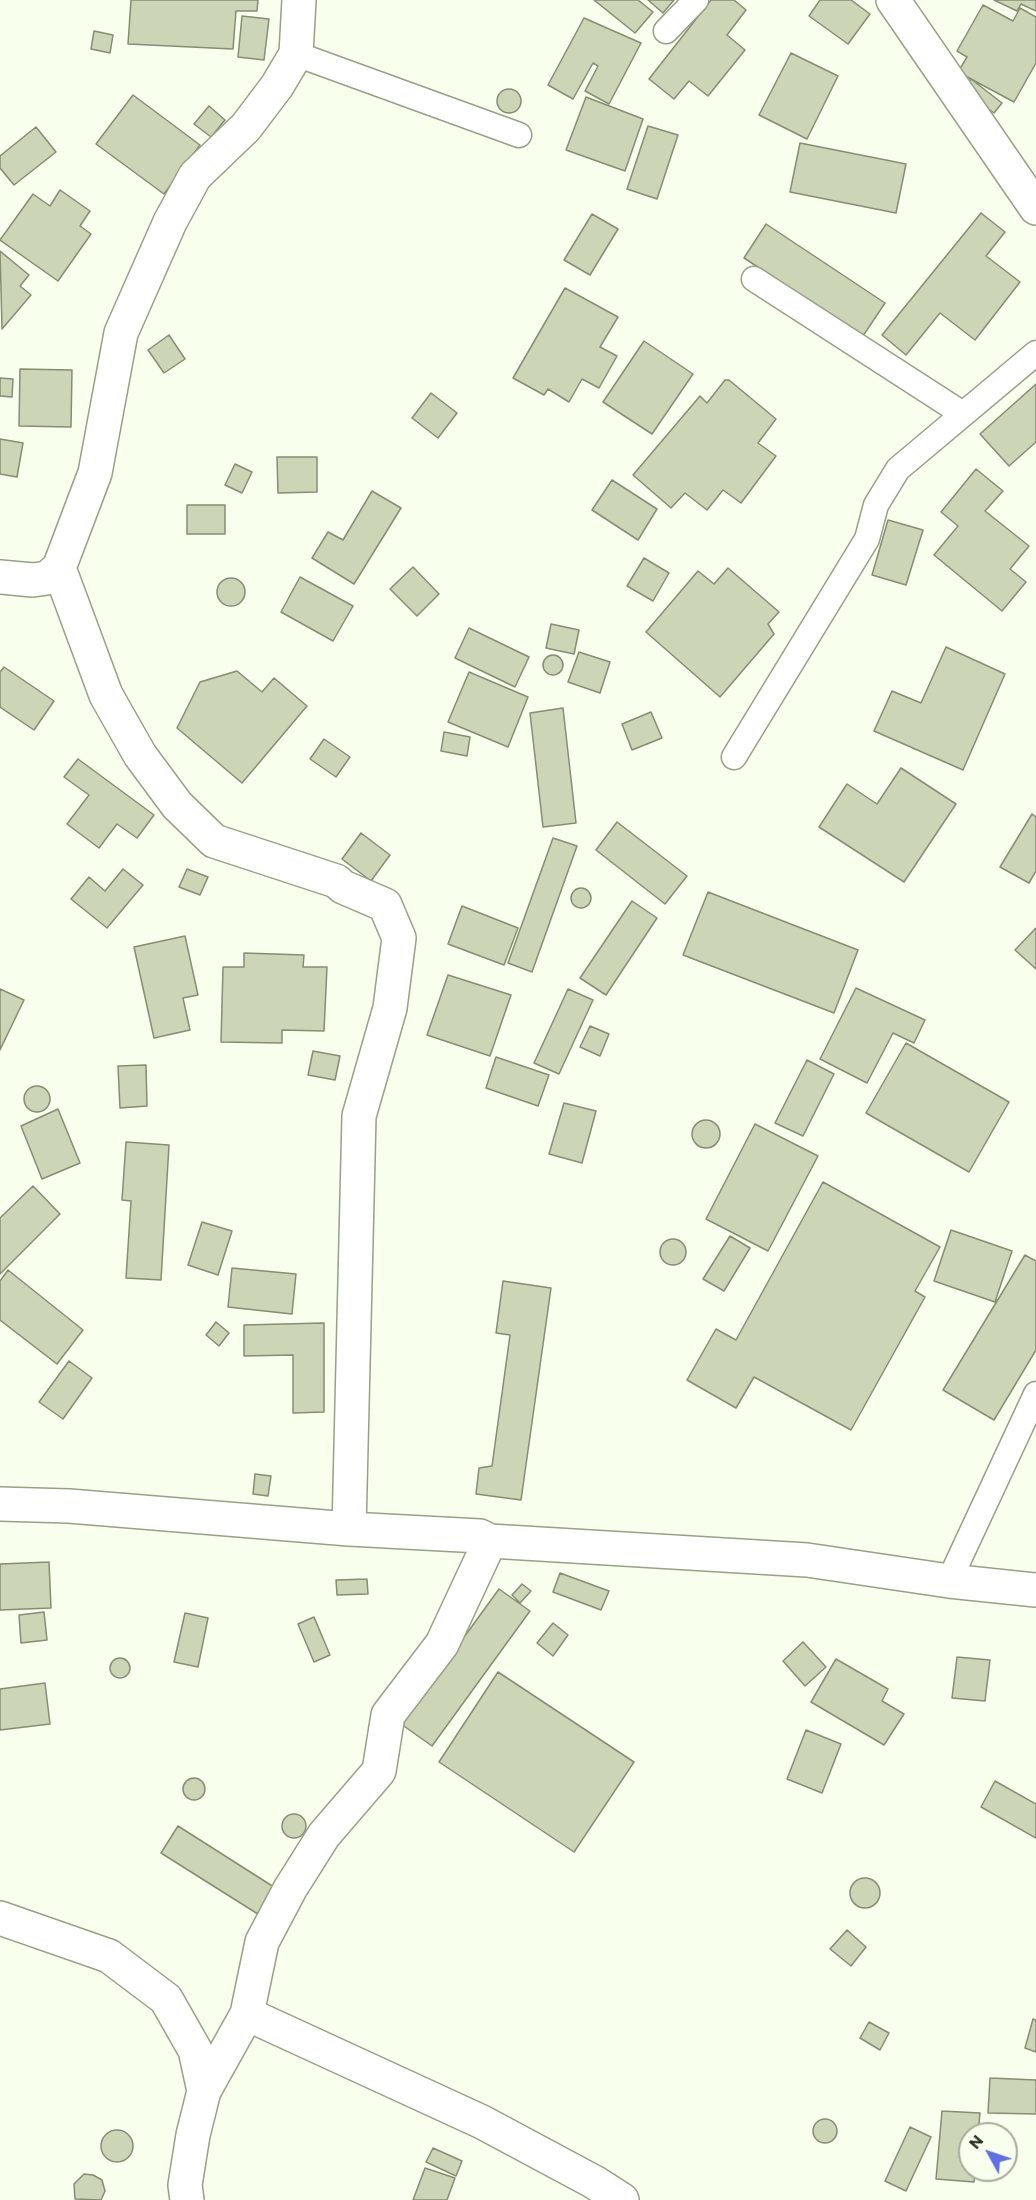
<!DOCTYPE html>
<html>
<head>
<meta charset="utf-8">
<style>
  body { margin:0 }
  #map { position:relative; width:1036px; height:2200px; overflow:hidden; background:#f8ffec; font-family:Commissioner,sans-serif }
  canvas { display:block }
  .north { position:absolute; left:958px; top:2122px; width:60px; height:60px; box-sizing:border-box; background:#f8ffec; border:2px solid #a6ab9b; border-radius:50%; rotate:310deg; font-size:16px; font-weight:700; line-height:24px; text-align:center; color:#2a2e22 }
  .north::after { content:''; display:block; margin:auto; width:21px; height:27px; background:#5d70e7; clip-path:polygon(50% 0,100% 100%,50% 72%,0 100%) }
</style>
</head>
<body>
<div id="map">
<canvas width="1036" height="2200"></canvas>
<div class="north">N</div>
</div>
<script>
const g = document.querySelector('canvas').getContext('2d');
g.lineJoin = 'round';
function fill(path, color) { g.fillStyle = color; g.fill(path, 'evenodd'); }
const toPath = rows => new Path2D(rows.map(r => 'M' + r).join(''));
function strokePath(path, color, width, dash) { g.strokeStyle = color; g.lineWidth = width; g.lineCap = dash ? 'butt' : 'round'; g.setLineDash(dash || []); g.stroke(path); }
const building = toPath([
  [131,0,258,0,257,11,236,11,233,49,128,44,131,0],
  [594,0,638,0,653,12,635,33,594,0],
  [648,0,674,0,663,13,648,0],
  [711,0,734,0,746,10,727,35,745,50,708,96,689,81,674,99,649,79,711,0],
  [820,0,851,0,870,14,848,44,809,16,820,0],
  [994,0,1036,0,1036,11,1021,4,1017,11,994,0],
  [983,5,1013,21,1020,8,1036,17,1036,63,1014,102,958,72,967,57,957,51,983,5],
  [242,16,269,19,264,60,238,57,242,16],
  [584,18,641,43,609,104,585,91,598,66,593,63,573,99,548,85,584,18],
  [94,31,113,35,110,53,91,49,94,31],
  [791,53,838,76,807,139,759,115,791,53],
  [971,79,1002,103,994,113,963,90,971,79],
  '497 101a12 12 0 1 1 24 0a12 12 0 1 1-24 0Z',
  [133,95,200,145,164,194,96,144,133,95],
  [586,97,643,119,625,171,566,150,586,97],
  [209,106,225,120,211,137,194,124,209,106],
  [648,126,678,135,657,199,627,189,648,126],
  [36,127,56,152,14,185,0,168,0,156,36,127],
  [800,143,906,164,896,213,790,192,800,143],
  [60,190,90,211,80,226,91,234,58,281,0,240,33,194,50,206,60,190],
  [981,213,1005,232,986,256,1020,282,975,340,940,313,906,355,882,335,981,213],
  [592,214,618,229,590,275,564,260,592,214],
  [766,224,885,303,863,336,744,258,766,224],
  [0,251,29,275,20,286,31,295,2,329,0,251],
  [565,288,618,317,600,347,617,356,599,388,582,379,569,402,548,389,544,395,513,378,565,288],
  [169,335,185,359,164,373,148,350,169,335],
  [644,341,693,374,652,434,603,402,644,341],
  [20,369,72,370,71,427,19,426,20,369],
  [0,378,13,379,12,397,0,396,0,378],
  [725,380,729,380,776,419,758,443,776,456,741,503,723,490,707,510,685,493,671,508,633,475,700,396,707,403,725,380],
  [1036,384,1036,442,1009,466,980,434,1036,384],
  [431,393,457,413,438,438,412,418,431,393],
  [0,439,23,443,17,477,0,474,0,439],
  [277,457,317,457,317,492,278,493,277,457],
  [235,464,252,472,242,493,225,485,235,464],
  [976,469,1003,491,985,511,1029,546,1010,569,1026,582,1002,611,934,555,958,526,941,512,976,469],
  [612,480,657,509,638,540,592,510,612,480],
  [372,491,401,508,354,584,312,558,328,532,343,540,372,491],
  [187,505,225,505,225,534,187,534,187,505],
  [888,520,923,530,906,585,872,575,888,520],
  [644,558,669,573,653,601,627,586,644,558],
  [413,567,439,594,417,616,390,589,413,567],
  [728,568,779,612,768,624,774,634,720,697,646,632,698,571,714,584,728,568],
  [300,577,353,606,333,641,281,612,300,577],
  '217 592a14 14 0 1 1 28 0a14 14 0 1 1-28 0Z',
  [551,624,579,630,574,654,546,648,551,624],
  [469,628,529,657,515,687,455,658,469,628],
  [946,647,1005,674,963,770,874,731,892,691,921,703,946,647],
  [579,652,610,662,600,693,568,682,579,652],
  '543 665a10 10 0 1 1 20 0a10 10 0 1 1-20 0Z',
  [4,667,54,701,34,730,0,707,0,672,4,667],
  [237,671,262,692,274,678,307,706,242,783,177,728,200,682,237,671],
  [469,672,528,697,508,747,448,722,469,672],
  [563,708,576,823,543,827,530,713,563,708],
  [651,712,662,738,632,750,622,724,651,712],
  [444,732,470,737,467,756,441,751,444,732],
  [324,739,350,757,336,777,310,759,324,739],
  [78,759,154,815,137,838,117,824,99,848,67,824,89,795,64,777,78,759],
  [901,768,956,804,904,882,819,827,847,784,877,804,901,768],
  [1032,814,1036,817,1036,871,1029,883,1000,867,1032,814],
  [617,822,687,876,665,904,596,850,617,822],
  [361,833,390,855,371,881,342,859,361,833],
  [553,838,577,846,532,972,508,963,553,838],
  [123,869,143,885,107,928,71,899,89,877,105,891,123,869],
  [187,869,208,877,200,895,179,887,187,869],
  '571 898a10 10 0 1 1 20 0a10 10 0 1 1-20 0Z',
  [708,892,858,950,834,1013,683,955,708,892],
  [632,901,657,918,606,995,580,978,632,901],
  [462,906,518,928,504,965,448,944,462,906],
  [1036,928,1036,969,1015,950,1036,928],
  [185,936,198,995,183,998,190,1030,154,1038,134,947,185,936],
  [244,953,304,955,303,967,327,967,324,1031,282,1030,282,1043,221,1042,223,967,244,967,244,953],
  [448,975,511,995,490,1056,427,1035,448,975],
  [856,988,925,1020,914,1043,893,1033,867,1083,820,1059,856,988],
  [0,989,24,1000,0,1050,0,989],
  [568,989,593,1000,559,1074,534,1063,568,989],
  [590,1026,609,1034,600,1056,580,1047,590,1026],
  [906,1043,1009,1102,969,1172,866,1113,906,1043],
  [313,1051,340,1056,335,1080,308,1075,313,1051],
  [496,1057,549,1075,538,1106,486,1088,496,1057],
  [807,1060,834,1074,803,1136,775,1123,807,1060],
  [146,1065,147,1106,120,1108,118,1066,146,1065],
  '24 1099a13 13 0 1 1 26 0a13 13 0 1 1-26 0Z',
  [564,1103,596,1111,582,1163,549,1154,564,1103],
  [58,1109,80,1163,42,1179,21,1126,58,1109],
  '692 1134a14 14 0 1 1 28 0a14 14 0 1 1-28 0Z',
  [755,1124,818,1156,768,1251,706,1219,755,1124],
  [126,1142,169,1145,161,1280,126,1278,131,1201,122,1200,126,1142],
  [823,1182,940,1247,915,1291,925,1297,851,1430,754,1377,736,1408,687,1380,716,1329,736,1340,823,1182],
  [33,1186,60,1214,0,1274,0,1218,33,1186],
  [202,1222,232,1231,218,1275,188,1265,202,1222],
  [951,1230,1012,1251,995,1302,934,1281,951,1230],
  [730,1236,750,1248,724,1291,703,1279,730,1236],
  '660 1252a13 13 0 1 1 26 0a13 13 0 1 1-26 0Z',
  [1025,1255,1036,1261,1036,1350,994,1420,943,1390,1025,1255],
  [232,1268,296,1274,292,1314,228,1307,232,1268],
  [8,1270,83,1330,57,1364,0,1320,0,1281,8,1270],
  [503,1281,551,1288,521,1500,476,1494,479,1468,492,1466,510,1335,496,1333,503,1281],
  [216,1322,229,1333,219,1346,206,1335,216,1322],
  [324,1323,324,1412,293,1413,293,1355,244,1356,244,1325,324,1323],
  [69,1361,92,1378,63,1419,39,1402,69,1361],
  [255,1474,271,1476,268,1496,253,1494,255,1474],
  [49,1562,51,1608,0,1610,0,1564,49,1562],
  [560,1573,609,1591,601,1610,553,1592,560,1573],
  [367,1579,368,1594,337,1595,336,1580,367,1579],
  [522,1584,531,1591,520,1603,512,1595,522,1584],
  [499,1589,530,1611,432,1746,401,1724,499,1589],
  [44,1612,47,1640,21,1643,19,1615,44,1612],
  [185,1613,208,1618,198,1667,174,1662,185,1613],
  [314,1617,330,1655,314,1662,298,1624,314,1617],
  [553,1623,568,1635,553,1656,537,1643,553,1623],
  [803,1642,826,1667,805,1686,783,1661,803,1642],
  [957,1657,990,1660,985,1701,952,1698,957,1657],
  '110 1668a10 10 0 1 1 20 0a10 10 0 1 1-20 0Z',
  [836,1659,888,1689,882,1701,904,1714,884,1745,811,1702,836,1659],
  [498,1672,634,1762,574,1852,439,1762,498,1672],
  [45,1683,50,1724,0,1730,0,1689,45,1683],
  [806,1730,841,1744,822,1793,787,1779,806,1730],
  '183 1789a11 11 0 1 1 22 0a11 11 0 1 1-22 0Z',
  [995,1781,1036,1804,1036,1838,981,1807,995,1781],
  '282 1826a12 12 0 1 1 24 0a12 12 0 1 1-24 0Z',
  [178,1826,277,1889,261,1916,161,1853,178,1826],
  '850 1893a15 15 0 1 1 30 0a15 15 0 1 1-30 0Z',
  [847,1930,866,1947,851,1966,830,1949,847,1930],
  [1033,2019,1036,2020,1036,2052,1025,2048,1033,2019],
  [869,2022,889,2033,880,2050,860,2038,869,2022],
  [990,2078,1036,2080,1036,2114,988,2113,990,2078],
  [942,2111,980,2113,978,2134,970,2134,970,2170,975,2170,974,2182,936,2179,942,2111],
  '813 2131a12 12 0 1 1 24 0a12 12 0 1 1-24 0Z',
  [910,2127,931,2137,906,2191,885,2181,910,2127],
  '101 2146a16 16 0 1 1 32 0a16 16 0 1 1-32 0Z',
  [433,2148,462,2161,456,2176,426,2162,433,2148],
  [425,2168,455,2178,447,2200,413,2200,425,2168],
  [84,2174,93,2175,102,2180,105,2191,101,2200,75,2199,74,2184,84,2174]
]);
const service = toPath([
  [666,31,696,0],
  [296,54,519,135],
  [754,279,963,414],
  [734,757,867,539,876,505,898,469,1036,353],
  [949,1581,1036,1394]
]);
const minor = toPath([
  [893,0,1036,208],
  [59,568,106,695,140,755,177,805,214,841,336,881,343,887,385,905,399,938,390,1008,359,1116,349,1529],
  [0,577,33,580,47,578,59,568,95,473,121,333,170,222,195,176,246,127,277,86,296,54,299,0],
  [0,1504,69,1506,349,1529,480,1536,490,1541,807,1560,949,1581,1036,1590],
  [0,1918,109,1956,166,1999,195,2050,204,2091],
  [247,2014,482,2122,594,2182,622,2200],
  [187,2200,185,2185,193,2135,204,2091,247,2014,262,1942,290,1889,324,1835,379,1771,388,1715,442,1644,490,1541]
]);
fill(building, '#ccd6b7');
strokePath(building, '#848e71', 1.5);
strokePath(service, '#97a184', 27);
strokePath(minor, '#97a184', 36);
strokePath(service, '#fff', 24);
strokePath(minor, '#fff', 33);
</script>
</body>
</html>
